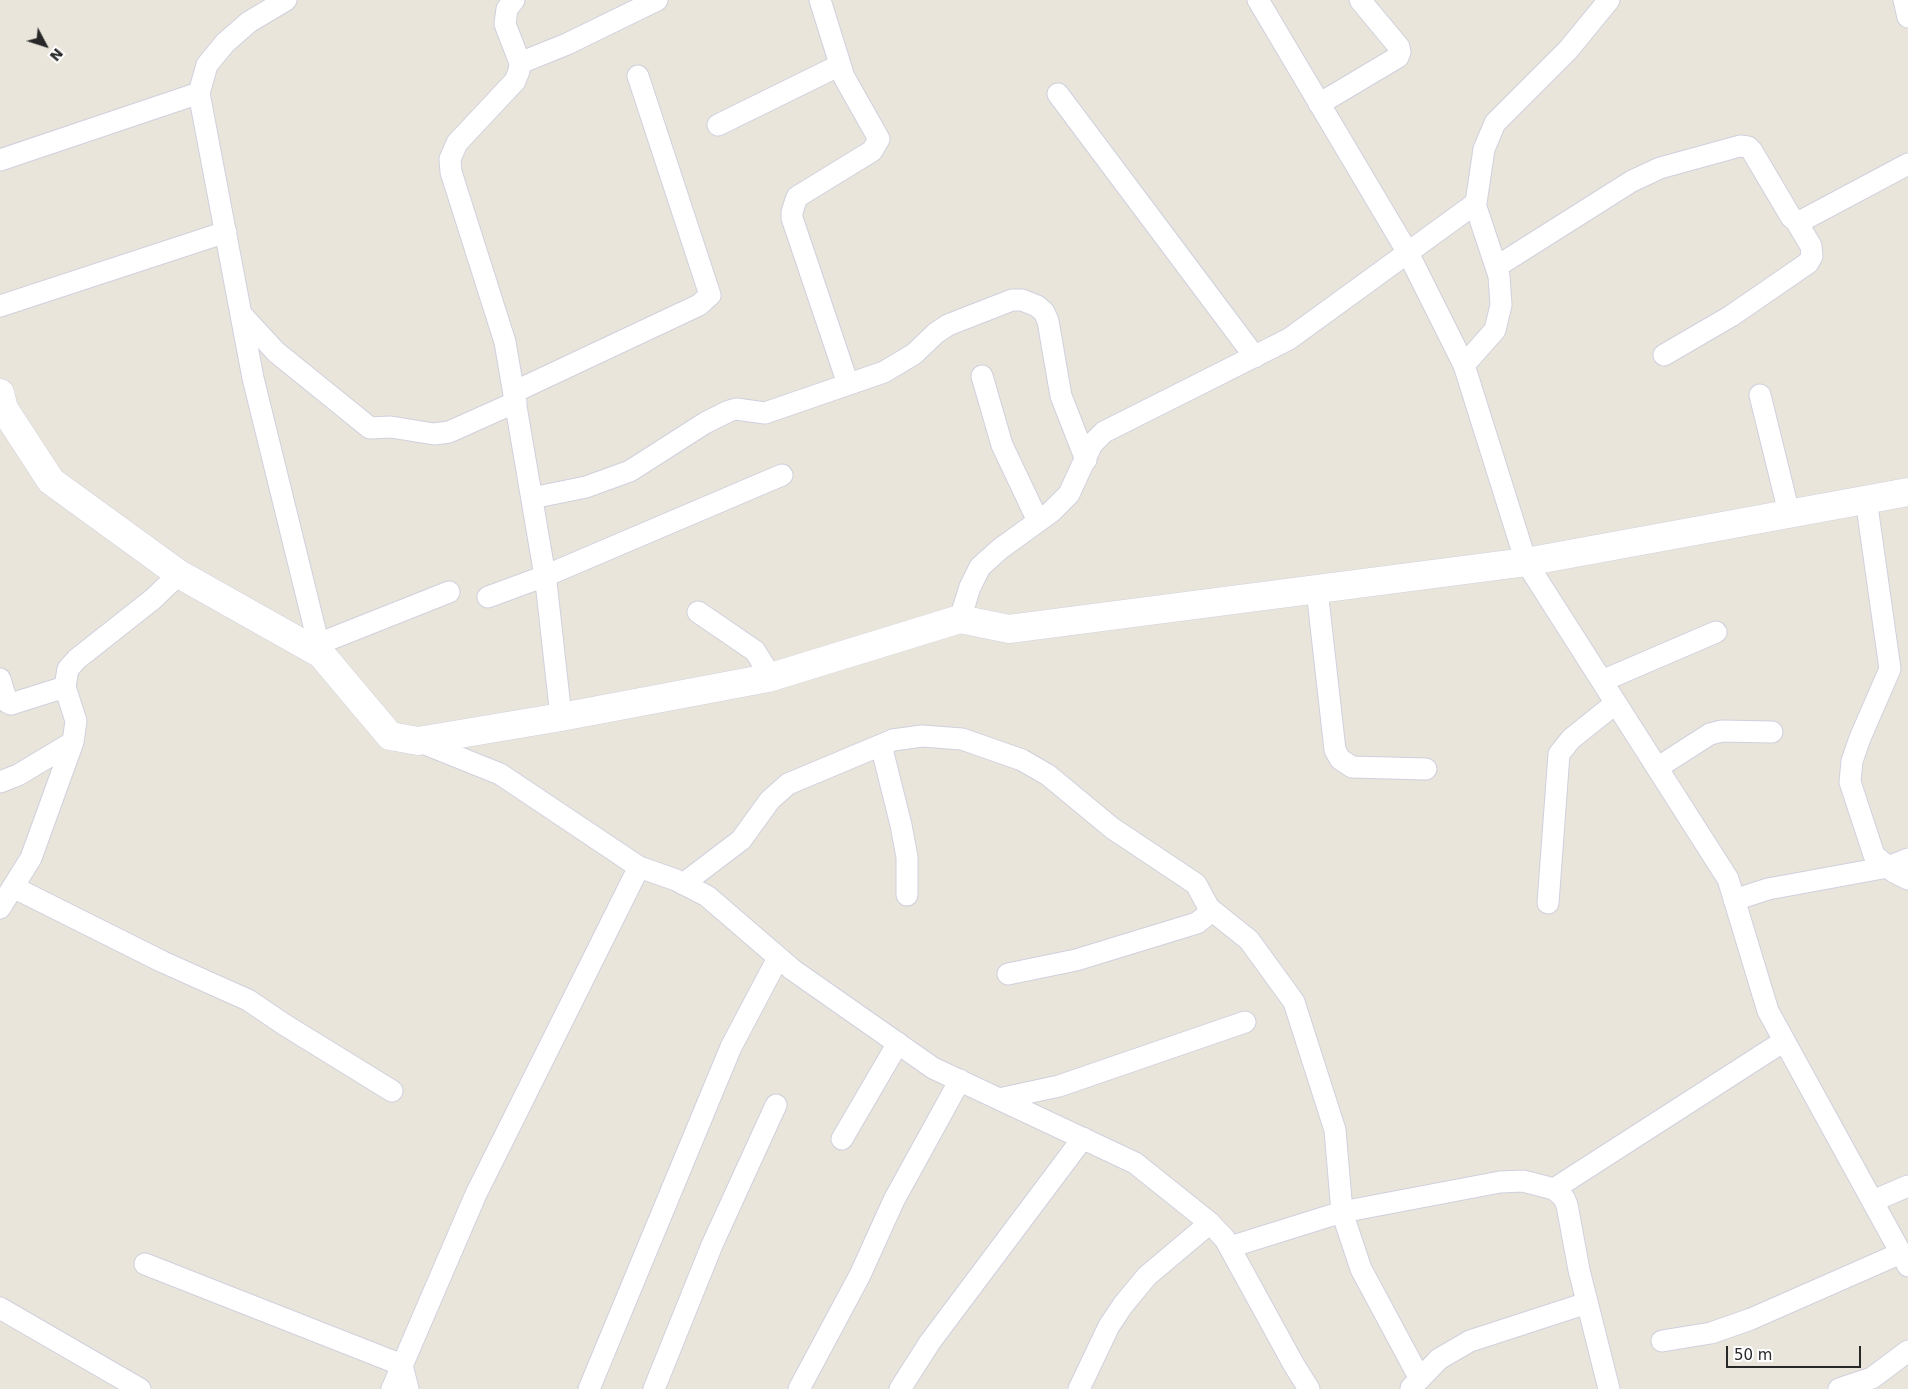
<!DOCTYPE html>
<html>
<head>
<meta charset="utf-8">
<style>
  body { margin:0 }
  #map { position:relative; width:1908px; height:1389px; overflow:hidden; background:#e9e5da; font-family:"DejaVu Sans",sans-serif }
  canvas { display:block }
  .north { position:absolute; left:20px; top:20px; width:50px; height:50px; -webkit-text-stroke:4px #fff; paint-order:stroke; rotate:130deg; font-size:14px; font-weight:700; line-height:20px; text-align:center; color:#282828 }
  .north::after { content:''; display:block; margin:auto; width:18px; height:22px; background:#282828; clip-path:polygon(50% 0,100% 100%,50% 72%,0 100%) }
  .scale { position:absolute; left:1726px; top:1346px; width:135px; height:22px; box-sizing:border-box; border:2px solid #282828; border-top:0; padding-left:6px; font-size:15px; line-height:18px; white-space:nowrap; color:#282828; -webkit-text-stroke:4px #fff; paint-order:stroke }
</style>
</head>
<body>
<div id="map">
<canvas width="1908" height="1389"></canvas>
<div class="north">N</div>
<div class="scale">50 m</div>
</div>
<script>
const g = document.querySelector('canvas').getContext('2d');
g.lineJoin = 'round';
const toPath = rows => new Path2D(rows.map(r => 'M' + r).join(''));
function strokePath(path, color, width, dash) { g.strokeStyle = color; g.lineWidth = width; g.lineCap = dash ? 'butt' : 'round'; g.setLineDash(dash || []); g.stroke(path); }
const street = toPath([
  [514,0,507,9,505,24,520,63,519,71,515,81,457,143,450,159,451,172,505,342,546,582,561,717],
  [820,0,844,77,879,139,872,151,797,197,792,212,792,218,848,384],
  [1258,0,1408,253,1464,365,1526,562,1728,879,1768,1011,1908,1266],
  [1904,0,1908,17],
  [520,63,567,44,657,0],
  [199,93,253,378,321,654],
  [1058,94,1255,357],
  [1319,104,1398,57,1400,52,1399,47,1360,0],
  [718,125,840,65],
  [0,160,199,93,207,65,225,43,249,22,286,0],
  [1496,267,1632,181,1660,168,1740,146,1748,147,1752,151,1791,217,1796,221,1803,220,1908,164],
  [0,306,226,232],
  [242,315,276,352,370,428,391,427,434,434,449,432,516,402],
  [1664,355,1731,316,1808,263,1812,256,1811,246,1796,221],
  [1464,365,1495,330,1501,305,1499,276,1475,204],
  [982,376,1002,445,1038,521],
  [514,392,699,305,710,295,638,76],
  [1760,395,1789,513],
  [532,498,586,487,630,471,705,423,729,411,736,409,765,413,884,372,914,354,936,333,948,325,1012,300,1022,300,1037,306,1044,312,1048,321,1061,396,1086,460],
  [1866,499,1890,669,1860,738,1852,761,1850,782,1874,855,1894,872,1908,879],
  [1317,590,1335,750,1340,759,1352,767,1426,769],
  [488,597,545,576,782,475],
  [698,612,755,651,771,677],
  [960,619,970,587,980,567,1000,549,1051,512,1069,494,1092,444,1104,432,1289,339,1476,203,1484,149,1495,123,1568,50,1609,0],
  [318,644,449,592],
  [0,679,7,702,11,704,65,687],
  [1602,681,1716,632],
  [418,741,500,774,639,867,676,880,707,896,793,970,933,1068,1135,1163,1210,1223,1225,1239,1294,1365,1309,1389],
  [881,745,901,825,907,857,907,895],
  [1657,768,1710,734,1722,731,1772,732],
  [0,782,18,775,73,742],
  [683,884,741,840,770,800,788,784,893,740,922,736,962,739,1022,760,1048,775,1112,828,1196,884,1209,908,1207,915,1197,923,1076,960,1008,974],
  [13,887,163,962,248,1000,285,1025,392,1091],
  [1734,900,1768,889,1888,867,1908,859],
  [1548,903,1559,754,1571,739,1616,703],
  [0,908,31,858,73,742,76,721,65,687,68,669,77,659,153,599,179,574],
  [1209,908,1249,940,1294,1002,1335,1130,1342,1212,1361,1269,1420,1379],
  [999,1099,1059,1086,1245,1022],
  [842,1139,898,1043],
  [1554,1189,1784,1041],
  [1873,1201,1908,1186],
  [1230,1247,1342,1212,1500,1182,1523,1181,1554,1189,1564,1198,1567,1205,1579,1270,1609,1389],
  [145,1264,402,1365,408,1389],
  [0,1308,140,1389],
  [1662,1341,1711,1333,1751,1319,1901,1253],
  [1411,1388,1439,1359,1470,1341,1587,1303],
  [392,1389,476,1194,639,867],
  [589,1389,731,1047,778,958],
  [654,1389,712,1245,776,1105],
  [799,1389,860,1275,894,1200,960,1080],
  [900,1389,930,1342,1083,1138],
  [1079,1389,1109,1326,1123,1305,1147,1276,1210,1223],
  [1839,1389,1872,1378,1908,1351]
]);
const secondary = toPath([
  [0,393,4,409,51,481,179,574,321,654,390,736,418,741,561,717,768,678,960,619,1009,629,1526,562,1908,492]
]);
strokePath(street, '#d0d0df', 23);
strokePath(secondary, '#d0d0df', 29);
strokePath(street, '#fff', 21);
strokePath(secondary, '#fff', 28);
</script>
</body>
</html>
